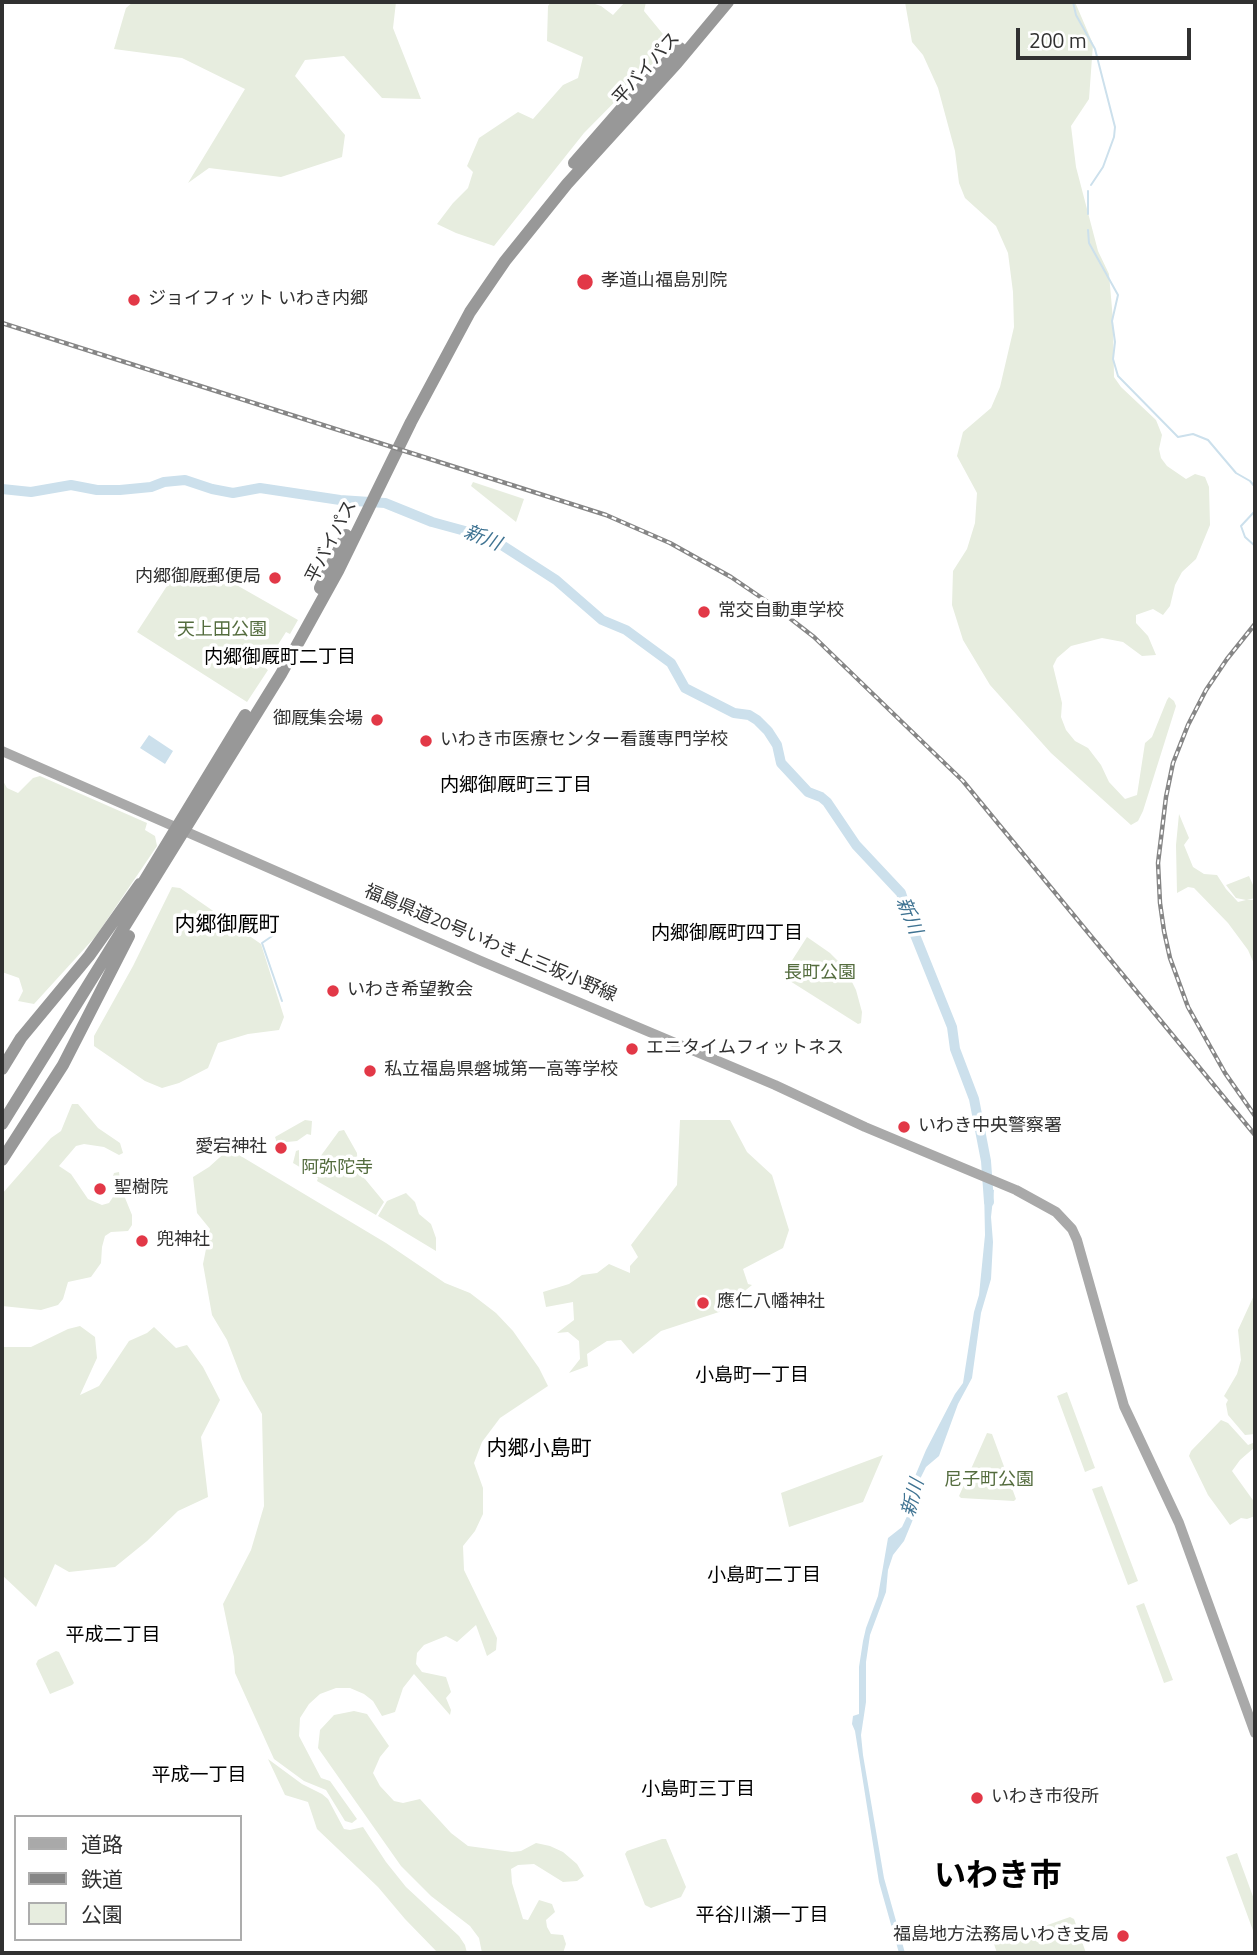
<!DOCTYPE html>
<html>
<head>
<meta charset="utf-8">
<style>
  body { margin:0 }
  #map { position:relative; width:1257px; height:1955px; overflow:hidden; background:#fff; font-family:"Titillium Web","Noto Sans JP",sans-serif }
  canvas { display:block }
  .frame { position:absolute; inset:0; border:4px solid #313131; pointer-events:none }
  .legend { position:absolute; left:14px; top:1815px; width:228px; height:126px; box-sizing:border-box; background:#fff; border:2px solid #adadad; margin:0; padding:9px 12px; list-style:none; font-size:21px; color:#313131 }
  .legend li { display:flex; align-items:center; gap:14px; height:35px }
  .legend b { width:35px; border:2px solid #adadad }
  .scale { position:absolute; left:1016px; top:28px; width:175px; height:32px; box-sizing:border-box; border:4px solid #313131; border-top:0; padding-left:9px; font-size:21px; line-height:24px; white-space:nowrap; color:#313131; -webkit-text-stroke:5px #fff; paint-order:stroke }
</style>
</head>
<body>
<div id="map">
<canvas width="1257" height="1955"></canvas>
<div class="frame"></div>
<ul class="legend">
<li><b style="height:9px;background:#a9a9a9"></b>道路</li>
<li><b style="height:9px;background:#868686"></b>鉄道</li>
<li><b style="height:19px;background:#e7eddf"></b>公園</li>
</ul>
<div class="scale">200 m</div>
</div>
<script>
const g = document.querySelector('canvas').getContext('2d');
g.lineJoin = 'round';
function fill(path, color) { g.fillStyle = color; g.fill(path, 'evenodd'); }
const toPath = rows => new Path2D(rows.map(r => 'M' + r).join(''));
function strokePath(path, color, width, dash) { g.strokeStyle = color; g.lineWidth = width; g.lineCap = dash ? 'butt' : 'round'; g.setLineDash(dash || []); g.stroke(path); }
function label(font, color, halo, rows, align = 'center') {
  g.font = font + ' "Titillium Web","Noto Sans JP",sans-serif'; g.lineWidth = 7; g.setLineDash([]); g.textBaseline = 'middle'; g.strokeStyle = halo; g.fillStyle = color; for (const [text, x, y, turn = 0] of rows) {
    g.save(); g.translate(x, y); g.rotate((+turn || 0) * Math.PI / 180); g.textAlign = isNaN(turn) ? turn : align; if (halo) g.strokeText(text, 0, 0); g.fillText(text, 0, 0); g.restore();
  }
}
const green = toPath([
  [133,2,396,2,393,28,421,99,382,98,344,56,305,60,295,76,345,135,342,157,281,177,209,168,188,183,245,89,182,58,114,49,126,8],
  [551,2,589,2,601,6,613,15,625,2,646,2,644,11,667,39,659,50,659,57,584,133,494,246,456,233,437,224,453,203,468,188,473,172,467,166,479,138,518,112,533,119,563,85,578,78,583,57,547,41,548,6],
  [905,2,1075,2,1093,44,1089,99,1071,126,1076,167,1098,251,1109,274,1113,320,1114,377,1121,387,1156,420,1162,435,1159,449,1161,458,1167,466,1186,479,1195,474,1205,477,1209,487,1210,525,1196,559,1182,572,1175,585,1170,606,1163,615,1153,609,1136,615,1136,623,1148,636,1156,655,1142,656,1123,642,1102,638,1071,646,1057,658,1053,666,1062,703,1061,717,1066,730,1075,741,1088,748,1101,765,1109,782,1125,799,1137,795,1145,743,1152,737,1167,700,1169,697,1174,701,1176,706,1143,811,1138,821,1131,825,1051,753,990,685,963,640,952,605,953,571,967,549,975,523,977,493,957,456,963,432,991,408,1000,387,1014,327,1013,292,1008,253,996,226,965,198,959,183,955,151,938,88,923,55,912,42],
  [473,482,524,499,516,522,471,486],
  [178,569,233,583,298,620,290,634,286,632,264,667,268,670,247,702,137,632],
  [40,776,147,823,145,830,155,836,157,846,96,936,34,1004,18,1001,23,991,19,978,2,972,2,779,7,788,18,793,33,778],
  [1179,814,1189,838,1184,845,1193,867,1204,874,1217,875,1226,889,1238,902,1246,900,1236,898,1226,885,1249,876,1253,885,1255,885,1255,898,1247,900,1255,900,1255,966,1248,950,1228,923,1194,888,1188,887,1177,893,1176,845],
  [172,887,180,888,261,944,284,1017,279,1030,248,1034,218,1043,208,1068,179,1083,162,1088,145,1081,94,1046,94,1036,133,966],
  [807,937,830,953,845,968,856,990,862,1012,861,1023,858,1024,782,976],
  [72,1104,78,1104,98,1128,120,1143,123,1153,119,1155,104,1147,84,1144,76,1146,59,1166,71,1174,88,1199,102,1205,109,1203,113,1197,113,1176,114,1173,119,1172,121,1188,132,1215,132,1225,128,1231,111,1232,105,1236,102,1247,101,1263,91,1277,68,1282,63,1299,58,1305,41,1310,2,1306,2,1194,51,1138,61,1131],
  [305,1120,312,1121,311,1135,307,1134,297,1141,277,1143,275,1137],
  [680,1120,730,1120,747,1152,772,1175,789,1230,783,1248,743,1269,748,1284,752,1285,719,1312,661,1331,633,1354,621,1340,607,1341,587,1354,588,1366,569,1373,580,1359,579,1341,568,1332,557,1333,574,1320,573,1302,546,1307,543,1292,569,1284,582,1275,597,1273,609,1264,630,1273,630,1266,638,1257,631,1245,677,1185],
  [344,1130,357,1153,358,1174,365,1179,384,1202,376,1215,317,1181,318,1178,293,1163,296,1151,299,1150,299,1159,313,1163,314,1156,320,1157,339,1131],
  [229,1149,386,1243,445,1283,470,1293,496,1313,513,1331,539,1368,548,1386,500,1418,482,1442,474,1463,483,1488,483,1514,475,1531,463,1546,464,1570,497,1638,496,1650,487,1656,476,1625,457,1642,446,1636,424,1645,417,1653,416,1664,422,1672,446,1677,451,1692,446,1698,451,1710,450,1715,414,1674,403,1688,395,1712,382,1716,373,1701,364,1694,350,1688,336,1688,320,1694,309,1704,300,1718,299,1736,321,1778,330,1781,357,1819,352,1823,345,1821,326,1790,304,1781,274,1759,235,1673,234,1657,223,1604,251,1550,264,1506,262,1414,242,1379,227,1340,212,1315,203,1264,210,1229,197,1213,193,1177,209,1167],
  [406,1193,415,1202,419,1214,431,1224,436,1238,436,1251,378,1216,387,1201],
  [1255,1293,1255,1434,1245,1435,1228,1415,1226,1404,1228,1400,1224,1396,1237,1374,1241,1360,1238,1330],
  [80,1326,95,1337,97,1358,80,1395,99,1386,129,1341,147,1333,154,1327,176,1348,187,1345,203,1367,220,1400,201,1437,208,1497,178,1511,147,1541,115,1567,69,1572,55,1564,36,1607,2,1575,2,1347,31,1347,68,1329],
  [1067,1392,1095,1468,1085,1472,1057,1396],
  [1221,1420,1228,1423,1248,1445,1255,1442,1255,1447,1240,1460,1232,1471,1255,1503,1255,1516,1247,1519,1241,1518,1230,1525,1208,1495,1189,1456,1191,1451],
  [987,1433,992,1434,1016,1499,1014,1501,961,1498,959,1496],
  [883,1455,863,1502,789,1527,781,1493],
  [1102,1486,1138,1581,1128,1585,1092,1489],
  [1144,1603,1173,1680,1164,1683,1136,1606],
  [56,1651,59,1652,74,1683,72,1685,50,1694,36,1664,38,1660],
  [354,1711,367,1714,389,1746,380,1757,373,1773,380,1786,394,1801,403,1803,420,1799,451,1833,468,1846,512,1852,521,1851,536,1843,550,1846,563,1852,577,1864,584,1876,577,1881,563,1882,534,1864,518,1865,511,1869,512,1883,523,1919,528,1920,539,1900,552,1904,555,1912,546,1920,547,1927,551,1934,563,1935,566,1944,563,1953,482,1953,479,1938,470,1926,431,1896,401,1866,318,1748,320,1730,334,1715],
  [268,1759,302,1784,322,1794,328,1799,344,1829,350,1830,363,1827,386,1862,406,1887,459,1936,465,1945,467,1953,438,1953,405,1919,378,1887,317,1829,308,1802,285,1795],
  [662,1839,666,1839,686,1887,681,1897,651,1908,645,1905,625,1854,627,1851],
  [1237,1853,1255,1902,1255,1936,1226,1857],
  [1070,1917,1074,1919,1086,1953,997,1953,994,1944]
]);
const water = toPath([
  [149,735,173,751,165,764,140,748],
  [984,1187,994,1190,991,1217,993,1242,991,1279,981,1313,972,1378,958,1404,939,1456,926,1467,921,1477,914,1517,904,1541,893,1555,888,1570,886,1592,870,1635,866,1662,866,1702,861,1735,863,1755,884,1878,905,1953,899,1953,879,1882,855,1731,852,1724,853,1716,859,1714,859,1667,863,1641,866,1628,878,1596,888,1538,902,1527,910,1510,913,1481,926,1450,955,1394,963,1383,974,1312,979,1295,985,1235]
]);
const stream = toPath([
  [1073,2,1076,15,1095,49,1115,127,1114,137,1103,167,1091,185],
  [1088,214,1088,191],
  [1088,230,1089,243,1118,295,1112,321,1115,342,1113,359,1118,376,1178,437,1193,434,1208,440,1236,473,1250,481,1255,487],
  [1255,511,1241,526,1245,537,1255,546],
  [278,932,262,943,282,1001]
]);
const river = toPath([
  [2,489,31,492,71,485,97,490,120,490,151,487,164,482,185,480,212,489,233,493,260,488,340,500,385,503,432,522,476,534,497,542,556,580,602,620,626,630,671,663,685,688,734,713,749,715,757,720,768,731,777,745,781,763,808,792,821,797,827,802,856,845,901,893,913,930,952,1027,955,1049,974,1099,986,1161,989,1202]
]);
const primary = toPath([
  [2,751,481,961,775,1085,865,1127,1016,1190,1056,1212,1072,1229,1077,1240,1124,1406,1179,1523,1255,1733]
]);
const highway = toPath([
  [574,163,622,108,680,48],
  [320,588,346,535],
  [138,891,245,715],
  [2,1069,21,1038,89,956,140,884],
  [2,1124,281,674,338,571,411,422,470,312,505,261,567,184,677,63,728,2],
  [2,1160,63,1065,129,936]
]);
const rail = toPath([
  [2,323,606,515,670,543,731,577,778,609,814,637,963,781,1255,1135],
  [1255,624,1227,659,1206,690,1188,725,1173,763,1166,797,1158,863,1160,903,1164,931,1170,958,1188,1007,1225,1073,1255,1116]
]);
const markers = [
  [585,282,9,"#e23847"],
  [134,300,7,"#e23847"],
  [275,578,7,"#e23847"],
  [704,612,7,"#e23847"],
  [377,720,7,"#e23847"],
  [426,741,7,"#e23847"],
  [333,991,7,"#e23847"],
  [632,1049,7,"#e23847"],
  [370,1071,7,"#e23847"],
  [904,1127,7,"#e23847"],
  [281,1148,7,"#e23847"],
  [100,1189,7,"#e23847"],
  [142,1241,7,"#e23847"],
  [703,1303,7,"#e23847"],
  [977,1798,7,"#e23847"],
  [1123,1936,7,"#e23847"]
];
const streetNames = [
  ["平バイパス",647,69,-48],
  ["平バイパス",332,542,-63],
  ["福島県道20号いわき上三坂小野線",490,944,23]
];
const poiNames = [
  ["孝道山福島別院",601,282],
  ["ジョイフィット いわき内郷",148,300],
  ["内郷御厩郵便局",261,578,"right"],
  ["常交自動車学校",718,612],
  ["御厩集会場",363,720,"right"],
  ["いわき市医療センター看護専門学校",440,741],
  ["いわき希望教会",347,991],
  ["エニタイムフィットネス",646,1049],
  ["私立福島県磐城第一高等学校",384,1071],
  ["いわき中央警察署",918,1127],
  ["愛宕神社",267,1148,"right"],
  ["聖樹院",114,1189],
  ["兜神社",156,1241],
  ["應仁八幡神社",717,1303],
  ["いわき市役所",991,1798],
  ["福島地方法務局いわき支局",1109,1936,"right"]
];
const parkNames = [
  ["天上田公園",222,631],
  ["長町公園",820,974],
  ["阿弥陀寺",337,1169],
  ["尼子町公園",989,1481]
];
const waterNames = [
  ["新川",482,539,22],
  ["新川",908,916,68],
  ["新川",914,1498,-75]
];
const neighbourhoodNames = [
  ["内郷御厩町二丁目",280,658],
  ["内郷御厩町三丁目",516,786],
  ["内郷御厩町四丁目",727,934],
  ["小島町一丁目",752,1376],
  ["小島町二丁目",764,1576],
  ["平成二丁目",113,1636],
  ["平成一丁目",199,1776],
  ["小島町三丁目",698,1790],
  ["平谷川瀬一丁目",762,1916]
];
const quarterNames = [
  ["内郷御厩町",227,926],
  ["内郷小島町",539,1450]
];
const townNames = [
  ["いわき市",998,1878]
];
fill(green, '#e7eddf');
fill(water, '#cce0ec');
strokePath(stream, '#cce0ec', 2);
strokePath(river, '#cce0ec', 10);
strokePath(primary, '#a9a9a9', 10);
strokePath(highway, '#989898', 12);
strokePath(rail, '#868686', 4.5);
strokePath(rail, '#fff', 2, [5]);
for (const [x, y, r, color] of markers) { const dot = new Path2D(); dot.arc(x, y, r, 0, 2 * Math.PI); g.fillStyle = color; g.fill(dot); strokePath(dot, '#fff', 2.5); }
label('18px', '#313131', '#fff', streetNames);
label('18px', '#313131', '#fff', poiNames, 'left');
label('18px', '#546c3e', '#fff', parkNames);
label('italic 19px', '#3f7392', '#fff', waterNames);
label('19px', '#000', '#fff', neighbourhoodNames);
label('21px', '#000', '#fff', quarterNames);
label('bold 32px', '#000', '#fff', townNames);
</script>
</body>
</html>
